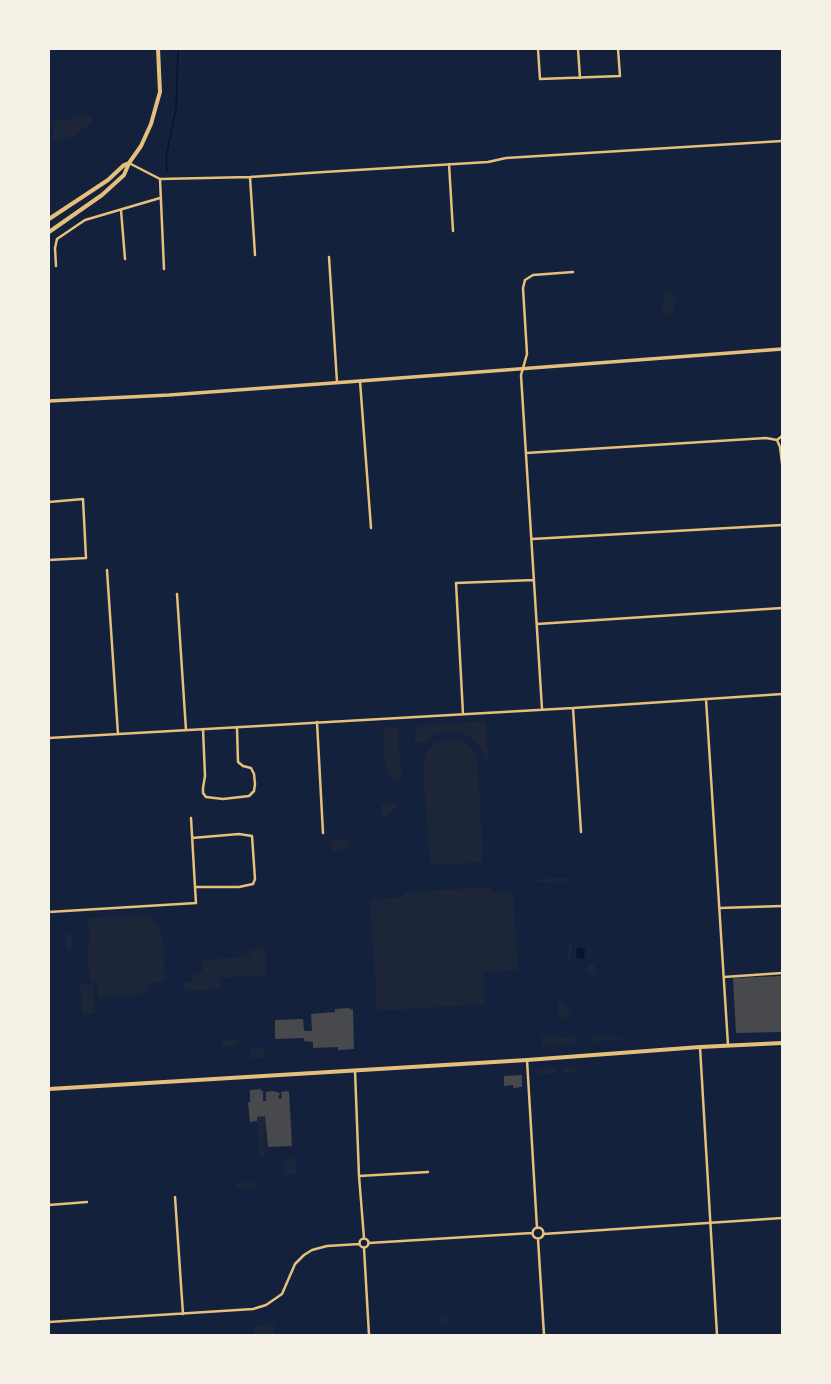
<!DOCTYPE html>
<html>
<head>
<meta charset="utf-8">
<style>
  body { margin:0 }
  #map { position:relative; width:831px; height:1384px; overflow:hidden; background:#14213d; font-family:"Source Sans 3",sans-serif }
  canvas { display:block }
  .frame { position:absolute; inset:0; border:50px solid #f6f1e7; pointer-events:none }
</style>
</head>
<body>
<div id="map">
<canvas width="831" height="1384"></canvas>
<div class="frame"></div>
</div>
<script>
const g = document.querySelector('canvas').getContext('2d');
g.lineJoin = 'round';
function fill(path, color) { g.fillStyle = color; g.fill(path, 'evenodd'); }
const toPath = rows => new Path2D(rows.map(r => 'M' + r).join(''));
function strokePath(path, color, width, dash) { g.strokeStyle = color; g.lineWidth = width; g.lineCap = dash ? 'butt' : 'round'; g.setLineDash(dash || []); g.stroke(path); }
const green = toPath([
  [86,113,89,114,93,121,73,137,64,137,54,141,52,138,56,121,75,118],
  [668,292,672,293,679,301,674,307,673,312,662,316,662,310,664,296],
  [486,721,488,759,485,759,481,748,474,740,464,734,454,731,443,732,433,736,425,742,415,743,415,731,423,725],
  [384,727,394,727,398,729,400,763,399,768,401,769,401,780,398,783,390,778,386,770,388,767,385,764,383,732],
  [445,739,454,739,462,741,469,746,474,752,477,760,483,851,481,862,433,865,431,862,429,853,423,762,426,754,430,747,437,742],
  [384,802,390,804,398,802,395,808,390,814,382,820,381,804],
  [348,839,350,845,333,852,328,843,334,840],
  [570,878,570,881,556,881,555,883,537,882,537,879],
  [491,887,492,893,513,892,518,970,483,972,485,1004,377,1011,370,900,405,897,405,892],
  [150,915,159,929,163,938,165,982,150,983,148,991,142,991,142,995,98,998,96,982,90,983,87,942,90,942,88,918],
  [72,934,73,950,66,950,65,935],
  [569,943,573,943,570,962,567,961],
  [265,948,267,975,221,978,221,989,185,991,184,982,193,982,193,974,203,973,203,960,250,956,250,949],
  [594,963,598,978,596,979,591,973,584,969],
  [80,984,93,984,95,1014,82,1015],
  [559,998,571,1014,570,1016,561,1019,559,1017,557,999],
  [545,1035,560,1038,572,1036,577,1036,578,1038,575,1043,542,1046,541,1038],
  [621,1036,622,1039,593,1042,593,1037],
  [237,1039,237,1046,222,1047,222,1040],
  [264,1048,266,1058,250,1059,250,1049],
  [575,1066,575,1072,564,1073,563,1071,564,1067],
  [555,1068,556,1071,554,1074,539,1075,538,1069],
  [265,1116,266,1156,259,1156,257,1117],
  [295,1158,296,1174,285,1175,284,1159],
  [255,1182,255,1188,237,1189,237,1183],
  [449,1316,449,1323,440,1324,439,1317],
  [274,1324,274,1335,255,1335,254,1326]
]);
const water = toPath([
  [577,948,585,949,584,959,576,958]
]);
const stream = toPath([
  [167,171,166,157,176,108,178,51]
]);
const building = toPath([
  [782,976,782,1032,736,1033,733,978],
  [350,1008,350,1010,353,1009,354,1049,338,1050,338,1047,313,1048,313,1042,304,1041,304,1038,275,1039,275,1020,303,1019,304,1031,312,1031,311,1014,335,1012,335,1009],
  [522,1075,522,1087,513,1088,513,1085,504,1086,504,1076],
  [261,1089,261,1091,263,1091,263,1101,266,1101,266,1092,273,1091,280,1093,278,1099,282,1098,281,1092,289,1091,292,1146,268,1147,265,1116,257,1117,257,1121,250,1122,248,1102,250,1102,250,1090]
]);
const minor = toPath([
  [538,49,540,79,620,76,618,49],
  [578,49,580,78],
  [129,163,160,179],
  [449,164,453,231],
  [250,177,255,255],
  [160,179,250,177,324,172,488,162,506,158,782,141],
  [160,179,164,269],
  [121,210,125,259],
  [329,257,337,382],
  [56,266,55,248,57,239,85,220,160,198],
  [360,381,371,528],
  [777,440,780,447,782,463],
  [777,440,782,436],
  [526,453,766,438,777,440],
  [49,502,83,499,86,558,49,560],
  [532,539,782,525],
  [107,570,118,734],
  [177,594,186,730],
  [537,624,782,608],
  [706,699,728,1045],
  [573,708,581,832],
  [542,709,521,375,527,354,523,288,525,280,533,275,573,272],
  [463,714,456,583,534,580],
  [317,722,323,833],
  [203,729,205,776,203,788,203,793,206,797,223,799,249,796,254,791,255,784,254,774,251,768,243,766,238,762,237,728],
  [49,738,573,708,782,694],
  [191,818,195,887],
  [720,908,782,906],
  [49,912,196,903,195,887,239,887,253,884,255,879,252,836,239,834,192,838],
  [724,977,782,973],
  [700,1047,717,1335],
  [527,1060,537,1228],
  [355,1070,359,1176,364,1238],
  [359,1176,428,1172],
  [175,1197,183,1314],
  [49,1205,87,1202],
  '532.5 1233a5.5 5.5 0 1 1 11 0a5.5 5.5 0 1 1-11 0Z',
  [543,1234,782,1218],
  '359.5 1243a4.5 4.5 0 1 1 9 0a4.5 4.5 0 1 1-9 0Z',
  [538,1239,544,1335],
  [369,1243,532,1233],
  [364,1248,369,1335],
  [49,1322,253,1309,266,1305,282,1294,295,1264,304,1255,312,1250,327,1246,359,1244]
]);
const tertiary = toPath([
  [49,401,169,395,360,381,782,349]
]);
const secondary = toPath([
  [49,219,108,180,124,165,129,163],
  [49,232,102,195,124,175,129,163,141,146,151,124,156,106,160,92,158,49],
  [49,1089,527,1060,700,1047,782,1043]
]);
fill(green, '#1d2539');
fill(water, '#0b132b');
strokePath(stream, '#0b132b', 1.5);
fill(building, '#48494c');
strokePath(minor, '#e5c07b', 2.5);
strokePath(tertiary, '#e5c07b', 3.5);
strokePath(secondary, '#e5c07b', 4);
</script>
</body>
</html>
